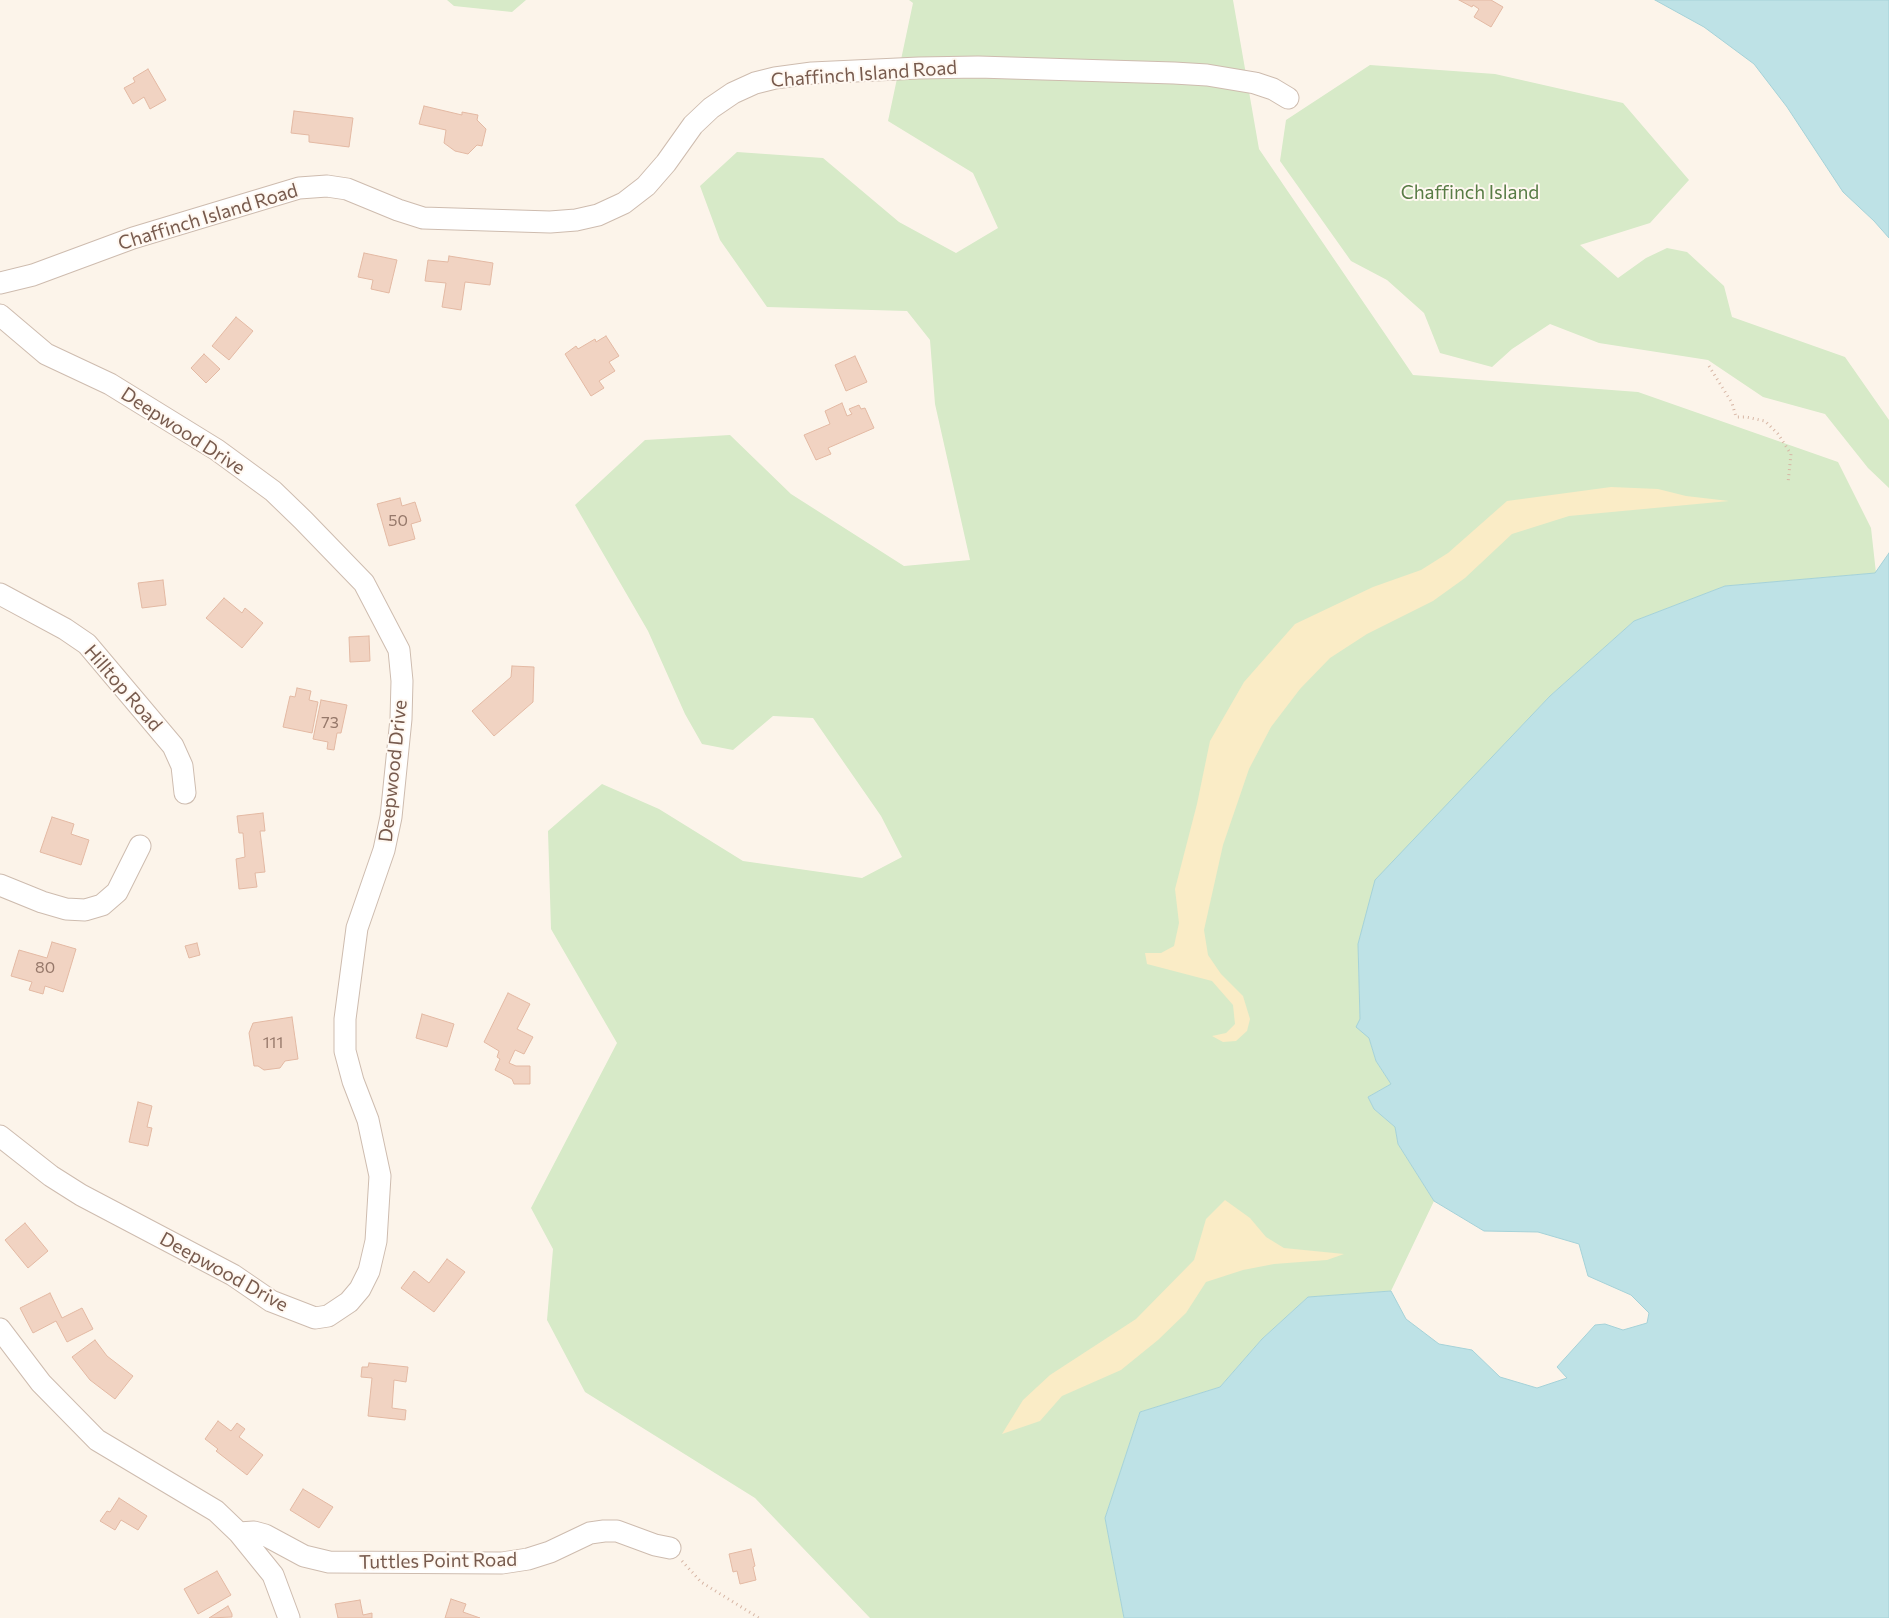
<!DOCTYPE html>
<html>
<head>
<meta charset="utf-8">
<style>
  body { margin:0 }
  canvas { display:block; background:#fcf4ea }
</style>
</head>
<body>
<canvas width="1889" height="1618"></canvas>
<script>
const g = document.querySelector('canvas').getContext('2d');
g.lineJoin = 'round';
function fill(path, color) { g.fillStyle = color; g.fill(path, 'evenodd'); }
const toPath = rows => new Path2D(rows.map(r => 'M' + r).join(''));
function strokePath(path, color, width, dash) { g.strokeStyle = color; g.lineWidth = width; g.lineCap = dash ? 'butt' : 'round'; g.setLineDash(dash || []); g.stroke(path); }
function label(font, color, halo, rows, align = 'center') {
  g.font = font + ' Commissioner,sans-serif'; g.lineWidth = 4; g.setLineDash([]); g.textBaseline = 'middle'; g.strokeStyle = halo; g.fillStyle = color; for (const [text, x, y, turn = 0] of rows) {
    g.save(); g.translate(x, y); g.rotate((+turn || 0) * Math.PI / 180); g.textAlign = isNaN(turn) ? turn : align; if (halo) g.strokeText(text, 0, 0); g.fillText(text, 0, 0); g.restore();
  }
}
const green = toPath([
  [447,0,526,0,512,12,454,6],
  [909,0,1233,0,1259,149,1413,375,1638,392,1838,462,1871,528,1876,573,1725,586,1634,621,1550,696,1376,880,1358,944,1360,1019,1369,1038,1376,1061,1391,1084,1368,1097,1374,1109,1395,1127,1398,1144,1434,1201,1391,1291,1308,1297,1262,1339,1220,1387,1140,1412,1105,1518,1124,1618,870,1618,755,1498,585,1392,547,1320,553,1249,531,1208,617,1043,551,929,548,831,602,784,659,809,743,861,862,878,902,857,881,816,813,718,773,716,733,750,702,744,685,714,648,631,575,505,645,440,730,435,791,494,904,566,970,560,935,404,930,340,907,311,767,307,720,240,700,186,737,152,823,158,899,222,956,253,998,228,973,173,888,121,913,3],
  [1370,65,1495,74,1623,103,1689,180,1650,223,1580,245,1618,278,1646,258,1667,248,1687,252,1724,286,1732,317,1845,357,1889,420,1889,488,1868,468,1825,414,1763,397,1708,360,1599,343,1550,324,1512,349,1492,367,1440,353,1424,313,1387,280,1351,261,1280,161,1286,120]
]);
const sand = toPath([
  [1611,487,1658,489,1686,496,1729,501,1569,516,1512,534,1465,578,1433,601,1367,634,1330,658,1300,689,1271,727,1249,769,1223,845,1204,930,1208,955,1221,974,1243,996,1250,1019,1247,1031,1236,1041,1223,1042,1212,1036,1226,1033,1235,1024,1233,1005,1212,981,1147,964,1145,953,1161,953,1174,946,1179,923,1175,889,1197,804,1210,741,1244,682,1295,624,1373,587,1421,570,1448,553,1507,501],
  [1225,1200,1250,1218,1266,1237,1284,1248,1344,1254,1327,1260,1274,1264,1243,1270,1206,1282,1186,1313,1158,1340,1121,1370,1062,1396,1040,1421,1002,1434,1023,1400,1050,1375,1136,1319,1194,1260,1206,1219]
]);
const water = toPath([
  [1655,0,1889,0,1889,238,1874,221,1843,192,1787,107,1754,64,1704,27,1655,0],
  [1889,553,1889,1618,1124,1618,1105,1518,1140,1412,1220,1387,1262,1339,1308,1297,1391,1291,1406,1319,1439,1344,1472,1350,1500,1377,1537,1388,1567,1378,1557,1367,1595,1325,1605,1324,1623,1330,1647,1323,1649,1313,1631,1295,1588,1276,1579,1244,1538,1232,1484,1231,1434,1201,1398,1144,1395,1127,1374,1109,1368,1097,1391,1084,1376,1061,1369,1038,1356,1027,1360,1019,1358,944,1375,880,1550,696,1634,621,1725,586,1875,573,1889,553]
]);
const building = toPath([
  [1459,0,1491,0,1503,7,1491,27,1474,17,1479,9,1473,5,1472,7,1459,0],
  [148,69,166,100,150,109,144,97,133,104,124,88,135,82,133,78,148,69],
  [424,106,462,115,462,112,478,115,477,120,486,129,482,146,477,145,468,154,455,151,444,143,446,130,419,124,424,106],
  [294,111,353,118,349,147,309,142,309,135,291,133,294,111],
  [364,253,397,260,389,293,371,289,373,280,358,277,364,253],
  [449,256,493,263,490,285,465,282,461,310,442,307,446,283,425,281,428,260,448,262,449,256],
  [236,317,253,331,229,360,212,346,236,317],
  [606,336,619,356,609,362,615,371,599,381,604,388,591,396,565,354,576,346,578,349,595,339,596,342,606,336],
  [204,354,220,369,206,383,191,368,204,354],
  [855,356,867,382,846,391,835,365,855,356],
  [842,403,847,416,852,414,849,409,859,405,861,409,865,408,874,428,828,448,831,454,816,460,804,435,830,424,825,411,842,403],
  [400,498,402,506,415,502,421,521,411,524,415,539,389,546,377,504,400,498],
  [163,580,166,605,142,608,138,583,163,580],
  [224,598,242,613,245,608,263,623,242,648,206,618,224,598],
  [369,636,370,661,350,662,349,637,369,636],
  [512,666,534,667,533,702,494,736,472,711,511,677,512,666],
  [297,688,311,691,309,700,318,702,312,733,283,727,290,696,295,697,297,688],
  [321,700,347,705,341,733,337,733,334,750,327,749,328,742,313,739,321,700],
  [263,813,265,831,260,831,265,872,255,873,257,887,239,889,236,859,245,857,243,833,239,833,237,816,263,813],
  [52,817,74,824,71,834,89,840,81,865,40,852,52,817],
  [52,942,76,949,63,992,45,986,43,994,29,990,32,982,11,976,19,950,47,958,52,942],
  [197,943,200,955,189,958,185,946,197,943],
  [508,993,530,1004,517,1029,533,1037,524,1054,515,1050,509,1063,516,1066,530,1066,530,1084,514,1084,512,1079,495,1070,500,1059,497,1057,499,1051,484,1042,508,993],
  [422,1014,454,1024,447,1047,416,1038,422,1014],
  [292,1017,298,1059,285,1061,280,1068,264,1070,258,1066,254,1066,249,1033,253,1023,292,1017],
  [138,1102,152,1106,147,1127,152,1128,148,1146,129,1142,138,1102],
  [25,1223,48,1251,28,1268,5,1240,25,1223],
  [447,1259,465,1272,434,1312,401,1288,414,1271,429,1283,447,1259],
  [50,1293,62,1318,82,1308,93,1329,67,1342,56,1321,33,1333,20,1308,50,1293],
  [95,1340,107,1356,133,1376,115,1399,90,1380,72,1357,95,1340],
  [369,1363,408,1367,406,1382,394,1380,392,1408,406,1410,405,1420,368,1416,372,1378,361,1377,362,1367,368,1367,369,1363],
  [218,1421,231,1431,237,1423,245,1429,239,1437,263,1455,247,1475,216,1451,218,1449,205,1439,218,1421],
  [303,1489,333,1507,319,1528,290,1510,303,1489],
  [119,1498,147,1516,138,1530,121,1520,115,1530,100,1521,107,1511,110,1512,119,1498],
  [751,1549,755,1566,753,1567,756,1580,740,1584,737,1571,733,1572,729,1554,751,1549],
  [217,1571,231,1595,198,1614,184,1589,217,1571],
  [451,1599,466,1604,463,1612,480,1618,445,1618,451,1599],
  [360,1600,363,1615,372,1613,372,1618,338,1618,335,1604,360,1600],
  [228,1606,232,1614,232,1617,209,1618,228,1606]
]);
const path = toPath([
  [1709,366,1732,403,1736,417,1746,417,1765,421,1778,434,1791,454,1788,483],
  [682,1561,701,1582,759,1618]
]);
const minor = toPath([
  [0,283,33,275,133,238,299,188,327,186,347,189,398,210,423,218,550,222,576,220,598,215,624,203,646,186,666,163,693,125,711,108,733,93,755,83,775,78,812,73,919,68,978,67,1174,73,1207,75,1255,83,1273,89,1288,98],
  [0,315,46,354,110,384,217,450,273,491,303,520,364,583,399,650,402,681,401,719,391,817,384,850,357,928,345,1019,345,1051,353,1081,368,1120,380,1176,376,1241,369,1271,360,1289,349,1302,328,1316,315,1318,271,1301,233,1275,81,1195,51,1176,0,1136],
  [0,594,65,629,87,644,173,746,182,766,185,793],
  [0,885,42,902,66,909,85,910,102,905,117,892,140,846],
  [0,1329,41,1383,97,1440,216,1511,239,1533,273,1575,289,1618],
  [239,1533,254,1532,265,1535,304,1556,329,1562,502,1563,528,1559,550,1552,590,1533,604,1531,617,1531,655,1545,670,1548]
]);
const numberNames = [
  ["50",398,521],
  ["73",330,723],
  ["80",45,968],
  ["111",273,1043]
];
const streetNames = [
  ["Chaffinch Island Road",864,74,-4],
  ["Chaffinch Island Road",208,217,-17],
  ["Deepwood Drive",183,431,33],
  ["Hilltop Road",123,688,49],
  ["Deepwood Drive",393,771,-84],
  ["Deepwood Drive",224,1272,29],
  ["Tuttles Point Road",438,1561,-1]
];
const parkNames = [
  ["Chaffinch Island",1470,193]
];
fill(green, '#d7eac8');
fill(sand, '#faecc6');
fill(water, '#bee2e6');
strokePath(water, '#a5d2d8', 1);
fill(building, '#f1d3c2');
strokePath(building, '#e3b9a3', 1);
strokePath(minor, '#cebcaf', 23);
strokePath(path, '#d7b6a5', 3, [1, 4]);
strokePath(minor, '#fff', 21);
label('16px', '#96786a', null, numberNames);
label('19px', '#775a4d', '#fff8f1', streetNames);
label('19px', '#587c45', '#fff8f1', parkNames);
</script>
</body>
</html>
